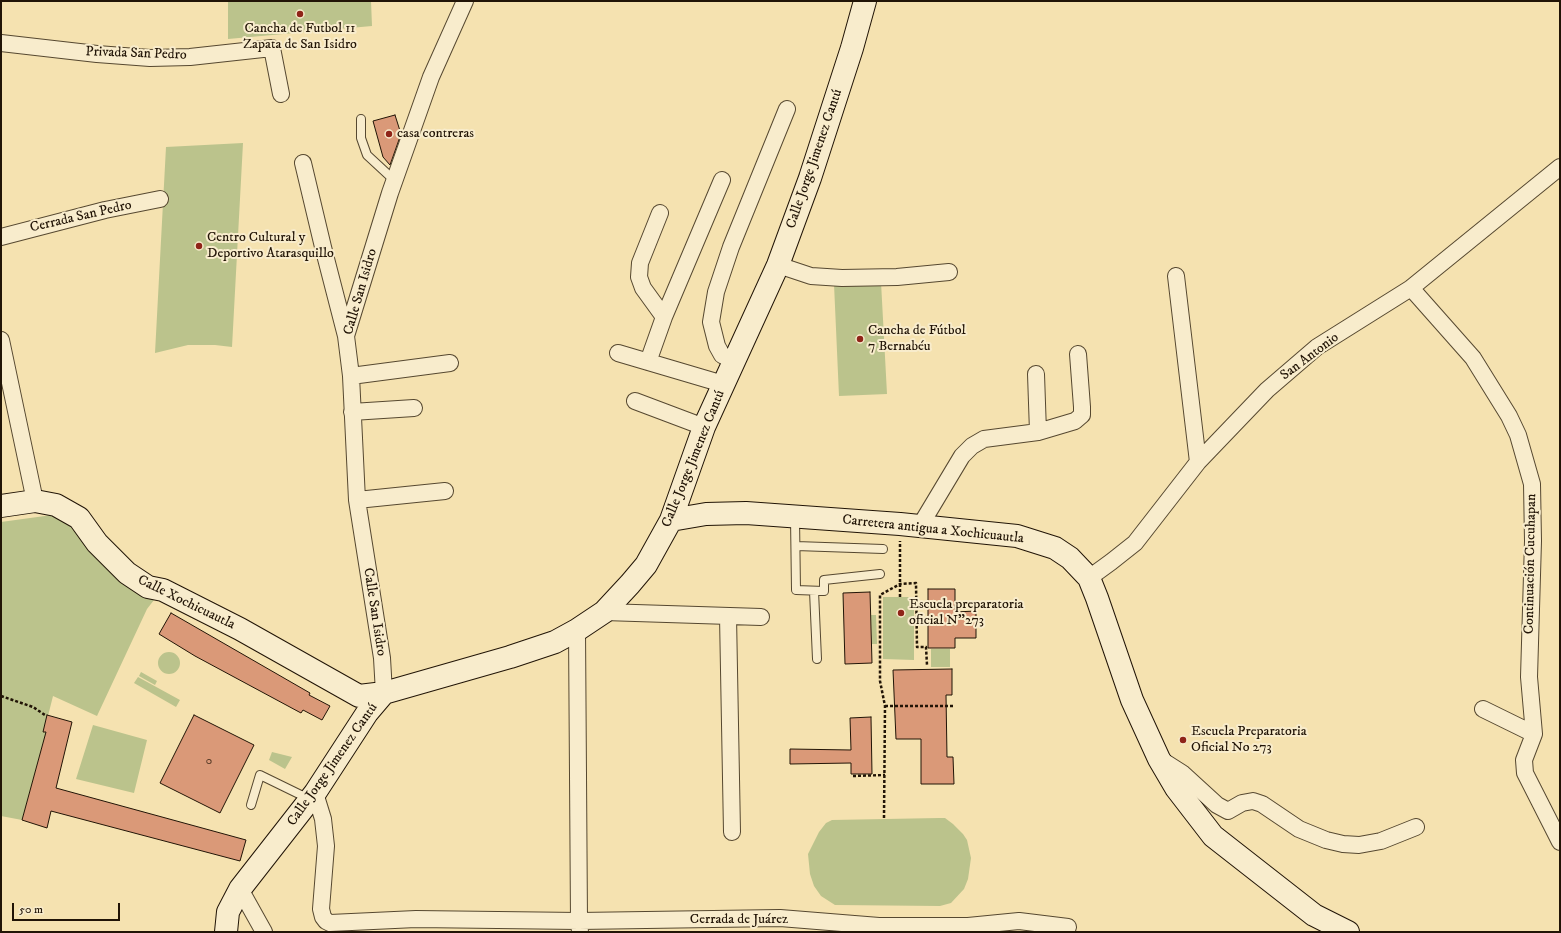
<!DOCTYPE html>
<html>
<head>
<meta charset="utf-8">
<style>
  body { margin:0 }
  #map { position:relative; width:1561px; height:933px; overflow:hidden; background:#f5e2b0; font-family:"IM FELL DW Pica",serif }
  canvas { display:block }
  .frame { position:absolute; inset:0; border:2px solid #211406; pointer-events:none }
  .scale { position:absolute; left:12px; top:903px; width:108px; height:18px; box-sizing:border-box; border:2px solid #211406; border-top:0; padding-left:5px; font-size:12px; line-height:14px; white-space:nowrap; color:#211406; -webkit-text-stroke:3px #f8eccc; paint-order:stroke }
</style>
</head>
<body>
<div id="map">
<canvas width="1561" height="933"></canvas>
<div class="frame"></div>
<div class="scale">50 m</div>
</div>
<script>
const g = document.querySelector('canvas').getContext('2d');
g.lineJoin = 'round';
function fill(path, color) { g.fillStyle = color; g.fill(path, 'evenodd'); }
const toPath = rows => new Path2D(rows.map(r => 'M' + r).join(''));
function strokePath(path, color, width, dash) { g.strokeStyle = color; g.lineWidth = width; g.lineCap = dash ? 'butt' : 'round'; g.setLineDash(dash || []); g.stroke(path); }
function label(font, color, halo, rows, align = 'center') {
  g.font = font + ' "IM FELL DW Pica",serif'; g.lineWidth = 4; g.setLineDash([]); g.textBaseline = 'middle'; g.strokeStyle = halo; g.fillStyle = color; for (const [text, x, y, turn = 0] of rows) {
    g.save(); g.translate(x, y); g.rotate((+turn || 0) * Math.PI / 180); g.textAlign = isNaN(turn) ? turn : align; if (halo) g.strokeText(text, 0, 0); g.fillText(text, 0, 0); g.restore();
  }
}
const green = toPath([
  [228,1,371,1,372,26,228,39],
  [243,143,232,347,215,345,188,345,155,353,166,147],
  [881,282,887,394,839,396,834,284],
  [52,515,67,523,101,561,131,587,154,600,147,609,97,716,53,696,44,732,68,738,43,743,22,820,1,816,1,522],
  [883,597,914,597,914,660,883,659],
  [871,615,876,615,877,644,872,644],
  [931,649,950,649,950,667,931,667],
  '158 663a11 11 0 1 1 22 0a11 11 0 1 1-22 0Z',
  [141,672,157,681,155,685,139,676],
  [138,677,180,700,176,707,134,683],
  [93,725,147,740,134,793,76,779],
  [272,752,292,757,285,769,269,760],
  [939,818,945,818,953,824,963,834,967,840,971,858,968,879,964,889,951,903,940,906,835,905,821,896,814,886,810,874,808,854,819,832,826,823,832,820]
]);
const building = toPath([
  [395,115,401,134,390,165,383,157,373,121,395,115],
  [928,589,955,589,955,612,976,611,976,638,955,638,955,648,928,648,928,589],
  [870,592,872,663,845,664,843,593,870,592],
  [171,613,310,693,309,695,330,706,322,720,303,710,301,713,195,656,159,634,171,613],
  [952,669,952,695,946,695,947,757,953,757,954,784,921,784,921,739,896,739,893,670,952,669],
  [47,715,72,722,56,788,246,840,240,861,51,811,47,828,22,820,46,732,43,732,47,715],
  [194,715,254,745,220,813,160,783,194,715],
  [871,717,872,774,851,774,851,763,790,764,790,749,851,750,850,718,871,717]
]);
const path = toPath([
  [900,597,900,541],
  [1,696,33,707,45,715],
  [885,706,955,706],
  [853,776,885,775],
  [884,818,885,706,880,681,880,595,900,584,916,583,917,647,926,647,927,665]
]);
const lane = toPath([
  [361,119,361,138,367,155,394,180],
  [795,518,796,590,824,591,824,580,880,574],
  [796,546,883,549],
  [814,591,817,659],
  [251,805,260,775,301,795,308,801]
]);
const street = toPath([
  [1,43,97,54,150,58,190,57,272,48,281,94],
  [303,163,323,247,346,336],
  [660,213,640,263,639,277,643,288,664,317],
  [1,237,105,210,160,199],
  [778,265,811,276,842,278,897,277,949,272],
  [1176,276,1198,462],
  [1411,288,1473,358,1509,416,1518,435,1532,484,1533,541,1529,677,1534,734,1524,760,1525,773,1560,842],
  [1,340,35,501],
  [618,353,723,384],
  [734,361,722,355,717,346,711,322,716,292,731,247,787,109],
  [648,362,664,317,722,180],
  [1036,374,1038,432],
  [351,376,450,363],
  [635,401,704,427],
  [352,412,414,408],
  [357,500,445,491],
  [920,526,962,456,972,446,984,439,1038,432,1075,421,1082,415,1082,407,1078,354],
  [1089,578,1111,562,1135,543,1198,462,1267,390,1317,347,1411,288,1560,167],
  [604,612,761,617],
  [728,616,732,832],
  [577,630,579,921,580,932],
  [384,693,382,658,357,500,351,376,346,336,390,193,431,77,465,1],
  [1483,709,1534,734],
  [1160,759,1182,773,1217,805,1228,811,1242,803,1253,801,1262,804,1299,829,1326,840,1343,844,1359,845,1381,841,1416,827],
  [315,793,323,819,326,846,321,909,323,917,326,921,330,923,416,919,579,921,780,918,879,926,968,926,1019,921,1068,927],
  [240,889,264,932]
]);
const secondary = toPath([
  [1,506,35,501,56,505,79,518,97,543,127,573,148,587,163,590,240,629,359,696,384,693,510,657,555,642,577,630,604,612,630,584,646,565,671,520,704,427,778,265,810,178,852,48,865,1],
  [671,520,706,514,746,513,900,524,1017,536,1055,548,1070,558,1089,578,1097,598,1132,700,1159,759,1176,788,1213,836,1314,915,1348,932],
  [226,932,228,912,240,889,315,793,367,713,384,693]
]);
const markers = [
  [300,14,4,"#8f2418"],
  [389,134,4,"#8f2418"],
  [199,246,4,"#8f2418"],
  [860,339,4,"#8f2418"],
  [901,613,4,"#8f2418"],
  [1183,740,4,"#8f2418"]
];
const numberNames = [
  ["0",209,762]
];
const poiNames = [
  ["Cancha de Futbol 11",300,29,"center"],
  ["Zapata de San Isidro",300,45,"center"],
  ["casa contreras",397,134],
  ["Centro Cultural y",207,238],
  ["Deportivo Atarasquillo",207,254],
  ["Cancha de Fútbol",868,331],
  ["7 Bernabéu",868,347],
  ["Escuela preparatoria",909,605],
  ["oficial N\"273",909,621],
  ["Escuela Preparatoria",1191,732],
  ["Oficial No 273",1191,748]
];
const streetNames = [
  ["Privada San Pedro",136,54,2],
  ["Calle Jorge Jimenez Cantú",815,159,-71],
  ["Cerrada San Pedro",81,217,-13],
  ["Calle San Isidro",361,292,-74],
  ["San Antonio",1310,357,-37],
  ["Calle Jorge Jimenez Cantú",694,459,-68],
  ["Carretera antigua a Xochicuautla",933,530,6],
  ["Continuación Cucuhapan",1531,564,-89],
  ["Calle Xochicuautla",186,603,26],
  ["Calle San Isidro",374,612,81],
  ["Calle Jorge Jimenez Cantú",333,765,-55],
  ["Cerrada de Juárez",739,920]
];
fill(green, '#bbc38c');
fill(building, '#da9978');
strokePath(building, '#211406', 1);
strokePath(lane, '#564830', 10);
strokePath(street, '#564830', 18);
strokePath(secondary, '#211406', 24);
strokePath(path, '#211406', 2.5, [3, 2]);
strokePath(lane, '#f8eccc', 8);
strokePath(street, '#f8eccc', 16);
strokePath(secondary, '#f8eccc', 22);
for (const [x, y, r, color] of markers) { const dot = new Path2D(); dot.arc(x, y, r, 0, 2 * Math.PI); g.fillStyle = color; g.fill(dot); strokePath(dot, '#f8eccc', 1.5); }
label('12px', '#4f3522', null, numberNames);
label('14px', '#211406', '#f8eccc', poiNames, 'left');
label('14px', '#211406', '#f8eccc', streetNames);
</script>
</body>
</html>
